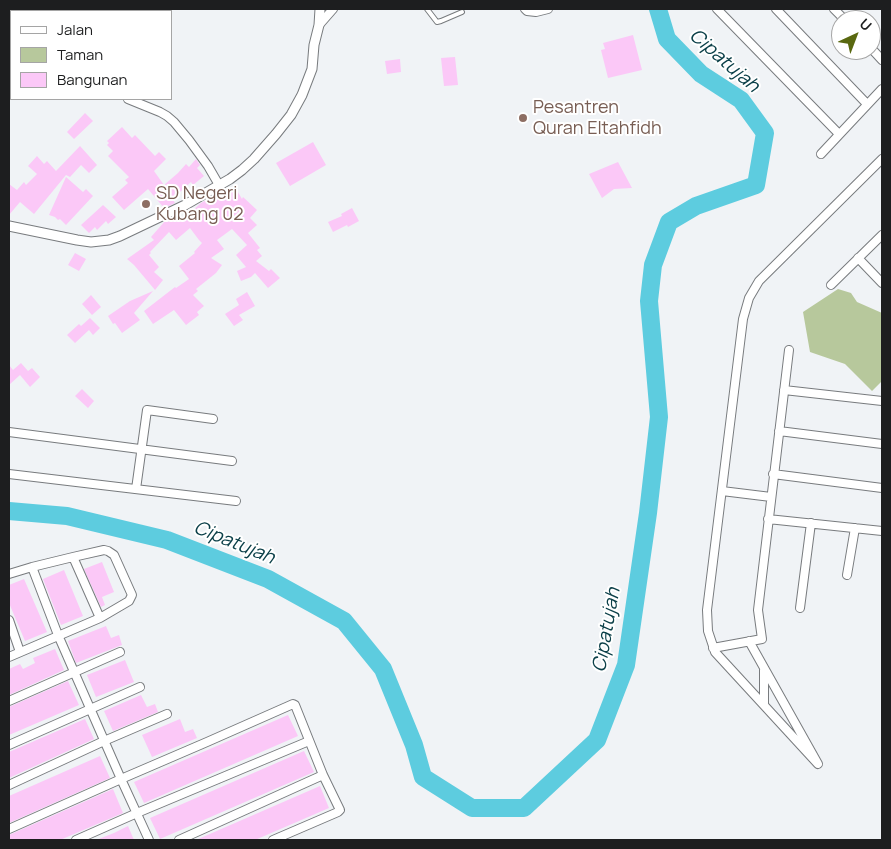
<!DOCTYPE html>
<html>
<head>
<meta charset="utf-8">
<style>
  body { margin:0 }
  #map { position:relative; width:891px; height:849px; overflow:hidden; background:#f0f3f6; font-family:Manrope,sans-serif }
  canvas { display:block }
  .frame { position:absolute; inset:0; border:10px solid #1d1e1f; pointer-events:none }
  .legend { position:absolute; left:10px; top:10px; width:162px; height:90px; box-sizing:border-box; background:#fff; border:1px solid #a5a5a5; margin:0; padding:6px 9px; list-style:none; font-size:15px; color:#1d1e1f }
  .legend li { display:flex; align-items:center; gap:10px; height:25px }
  .legend b { width:25px; border:1px solid #a5a5a5 }
  .north { position:absolute; left:831px; top:10px; width:50px; height:50px; box-sizing:border-box; background:#fff; border:1px solid #a5a5a5; border-radius:50%; rotate:43deg; font-size:14px; font-weight:700; line-height:20px; text-align:center; color:#1d1e1f }
  .north::after { content:''; display:block; margin:auto; width:18px; height:22px; background:#596810; clip-path:polygon(50% 0,100% 100%,50% 72%,0 100%) }
</style>
</head>
<body>
<div id="map">
<canvas width="891" height="849"></canvas>
<div class="frame"></div>
<ul class="legend">
<li><b style="height:6px;background:#fff"></b>Jalan</li>
<li><b style="height:14px;background:#b7c89c"></b>Taman</li>
<li><b style="height:14px;background:#fbc8f7"></b>Bangunan</li>
</ul>
<div class="north">U</div>
</div>
<script>
const g = document.querySelector('canvas').getContext('2d');
g.lineJoin = 'round';
function fill(path, color) { g.fillStyle = color; g.fill(path, 'evenodd'); }
const toPath = rows => new Path2D(rows.map(r => 'M' + r).join(''));
function strokePath(path, color, width, dash) { g.strokeStyle = color; g.lineWidth = width; g.lineCap = dash ? 'butt' : 'round'; g.setLineDash(dash || []); g.stroke(path); }
function label(font, color, halo, rows, align = 'center') {
  g.font = font + ' Manrope,sans-serif'; g.lineWidth = 4; g.setLineDash([]); g.textBaseline = 'middle'; g.strokeStyle = halo; g.fillStyle = color; for (const [text, x, y, turn = 0] of rows) {
    g.save(); g.translate(x, y); g.rotate((+turn || 0) * Math.PI / 180); g.textAlign = isNaN(turn) ? turn : align; if (halo) g.strokeText(text, 0, 0); g.fillText(text, 0, 0); g.restore();
  }
}
const green = toPath([
  [838,289,851,293,857,302,882,313,882,381,872,391,845,364,810,352,803,312]
]);
const river = toPath([
  [9,511,67,516,167,540,268,579,344,621,383,669,414,745,423,777,472,808,524,808,597,740,626,665,648,513,659,417,649,301,653,265,669,222,696,206,756,185,765,133,741,100,701,74,667,39,658,9]
]);
const building = toPath([
  [633,35,642,70,608,78,601,50,605,49,603,43],
  [455,57,458,85,444,86,441,58],
  [400,59,401,72,387,74,385,61],
  [85,113,93,121,74,139,67,132],
  [122,127,132,138,135,135,155,156,159,152,166,159,154,171,164,185,178,173,186,164,189,167,196,159,200,165,197,168,204,176,193,185,191,182,179,193,180,195,173,200,175,203,164,208,148,189,124,210,112,197,128,183,125,180,129,177,108,156,113,151,107,145,109,143,107,141],
  [313,142,326,165,290,186,276,163],
  [80,146,97,165,89,173,81,165,70,177,66,175,34,214,20,202,9,215,9,184,17,190,24,182,26,185,37,174,28,166,37,156,44,164,47,161,56,171],
  [618,162,632,188,614,189,602,198,589,174],
  [66,177,83,192,86,189,93,196,66,225,60,219,58,220,55,217,49,215],
  [235,187,242,199,243,197,257,210,250,218,257,225,248,233,260,248,257,250,262,256,256,261,269,271,271,269,280,278,268,288,255,273,251,277,241,281,237,271,246,267,236,255,247,245,232,229,217,240,224,249,211,258,222,265,216,273,196,289,198,291,193,295,204,306,197,312,199,315,186,325,174,310,153,324,144,311,175,287,176,288,189,279,179,266,195,253,194,252,202,243,199,240,190,228,176,240,169,232,150,252,151,253,149,255,159,267,154,272,163,280,155,290,134,265,127,259,154,240,151,237,165,221,174,217,178,222,193,212,192,211,201,203,224,190,226,193],
  [103,205,116,217,108,224,106,221,97,230,95,227,89,233,81,225],
  [352,208,359,221,348,227,347,225,333,232,328,222,342,216,341,214],
  [75,253,86,259,79,271,68,265],
  [153,291,134,313,140,320,122,333,115,323,113,324,108,316,130,301],
  [247,292,255,306,239,315,243,320,234,326,225,314,239,305,236,299],
  [91,295,101,307,92,315,82,304],
  [90,318,100,328,93,335,89,330,75,343,67,335,79,324,81,326],
  [21,363,28,371,32,368,40,377,30,387,20,375,9,385,9,365,13,370],
  [82,389,94,401,88,408,75,396],
  [102,562,114,592,102,597,105,605,101,607,84,569],
  [64,570,83,616,61,625,43,579],
  [24,579,47,632,25,641,9,603,9,585],
  [106,626,111,638,119,635,122,645,76,663,68,641],
  [55,649,64,670,9,695,9,669,20,664,23,669,35,663,33,658],
  [125,660,134,682,96,697,87,675],
  [68,681,79,705,9,735,9,707],
  [141,695,147,707,155,704,158,712,113,731,104,711],
  [288,715,298,736,144,803,134,782],
  [85,719,94,739,9,778,9,752],
  [180,719,185,732,193,729,197,738,152,757,142,735],
  [304,751,314,772,160,839,150,818],
  [100,756,110,778,9,823,9,796],
  [320,786,329,808,255,840,196,840],
  [113,789,123,813,60,840,9,840,9,835],
  [128,826,134,840,96,840,114,833]
]);
const service = toPath([
  [427,9,437,22,441,21,462,12]
]);
const minor = toPath([
  [525,9,527,11,536,12,548,9],
  [717,9,839,134],
  [776,9,867,104],
  [834,9,845,20],
  [319,25,333,9],
  [871,48,882,60],
  [128,99,160,112,167,116,174,122,189,140,208,166,219,185],
  [821,154,882,89],
  [858,258,882,283],
  [831,285,882,235],
  [784,390,882,401],
  [779,431,882,444],
  [9,432,232,461],
  [9,474,236,501],
  [773,474,882,488],
  [136,489,147,410,213,419],
  [722,491,771,497],
  [768,519,882,531],
  [32,567,58,635,121,779,149,840],
  [9,574,32,567,73,557,104,550,108,551,114,555,132,595,129,601,100,618],
  [847,575,855,528],
  [800,608,811,523],
  [9,620,20,652],
  [749,641,818,764,715,652,708,631,707,610,743,319,749,298,759,281,882,159],
  [713,648,762,639,758,610,789,350],
  [9,657,100,618,73,557],
  [9,701,120,652],
  [764,705,764,670],
  [9,745,140,687],
  [9,785,104,741,167,714],
  [9,829,121,779,207,742,293,704,295,705,323,775,340,810,338,812,273,840],
  [76,840,137,813,309,741],
  [179,840,323,775]
]);
const tertiary = toPath([
  [9,226,77,240,91,242,109,240,120,236,185,205,230,179,242,170,254,159,276,134,291,115,302,95,312,69,314,45,319,25,320,9]
]);
const markers = [
  [523,118,5,"#8d6e63"],
  [146,204,5,"#8d6e63"]
];
const educationNames = [
  ["Pesantren",533,108],
  ["Quran Eltahfidh",533,129],
  ["SD Negeri",156,194],
  ["Kubang 02",156,215]
];
const waterNames = [
  ["Cipatujah",724,61,41],
  ["Cipatujah",234,543,22],
  ["Cipatujah",607,630,-80]
];
fill(green, '#b7c89c');
strokePath(river, '#5dccdf', 18);
fill(building, '#fbc8f7');
strokePath(service, '#787b7e', 6);
strokePath(minor, '#787b7e', 10);
strokePath(tertiary, '#787b7e', 11);
strokePath(service, '#fff', 4);
strokePath(minor, '#fff', 8);
strokePath(tertiary, '#fff', 9);
for (const [x, y, r, color] of markers) { const dot = new Path2D(); dot.arc(x, y, r, 0, 2 * Math.PI); g.fillStyle = color; g.fill(dot); strokePath(dot, '#fff', 2); }
label('18px', '#785e54', '#fff', educationNames, 'left');
label('italic 19px', '#0c4049', '#fff', waterNames);
</script>
</body>
</html>
